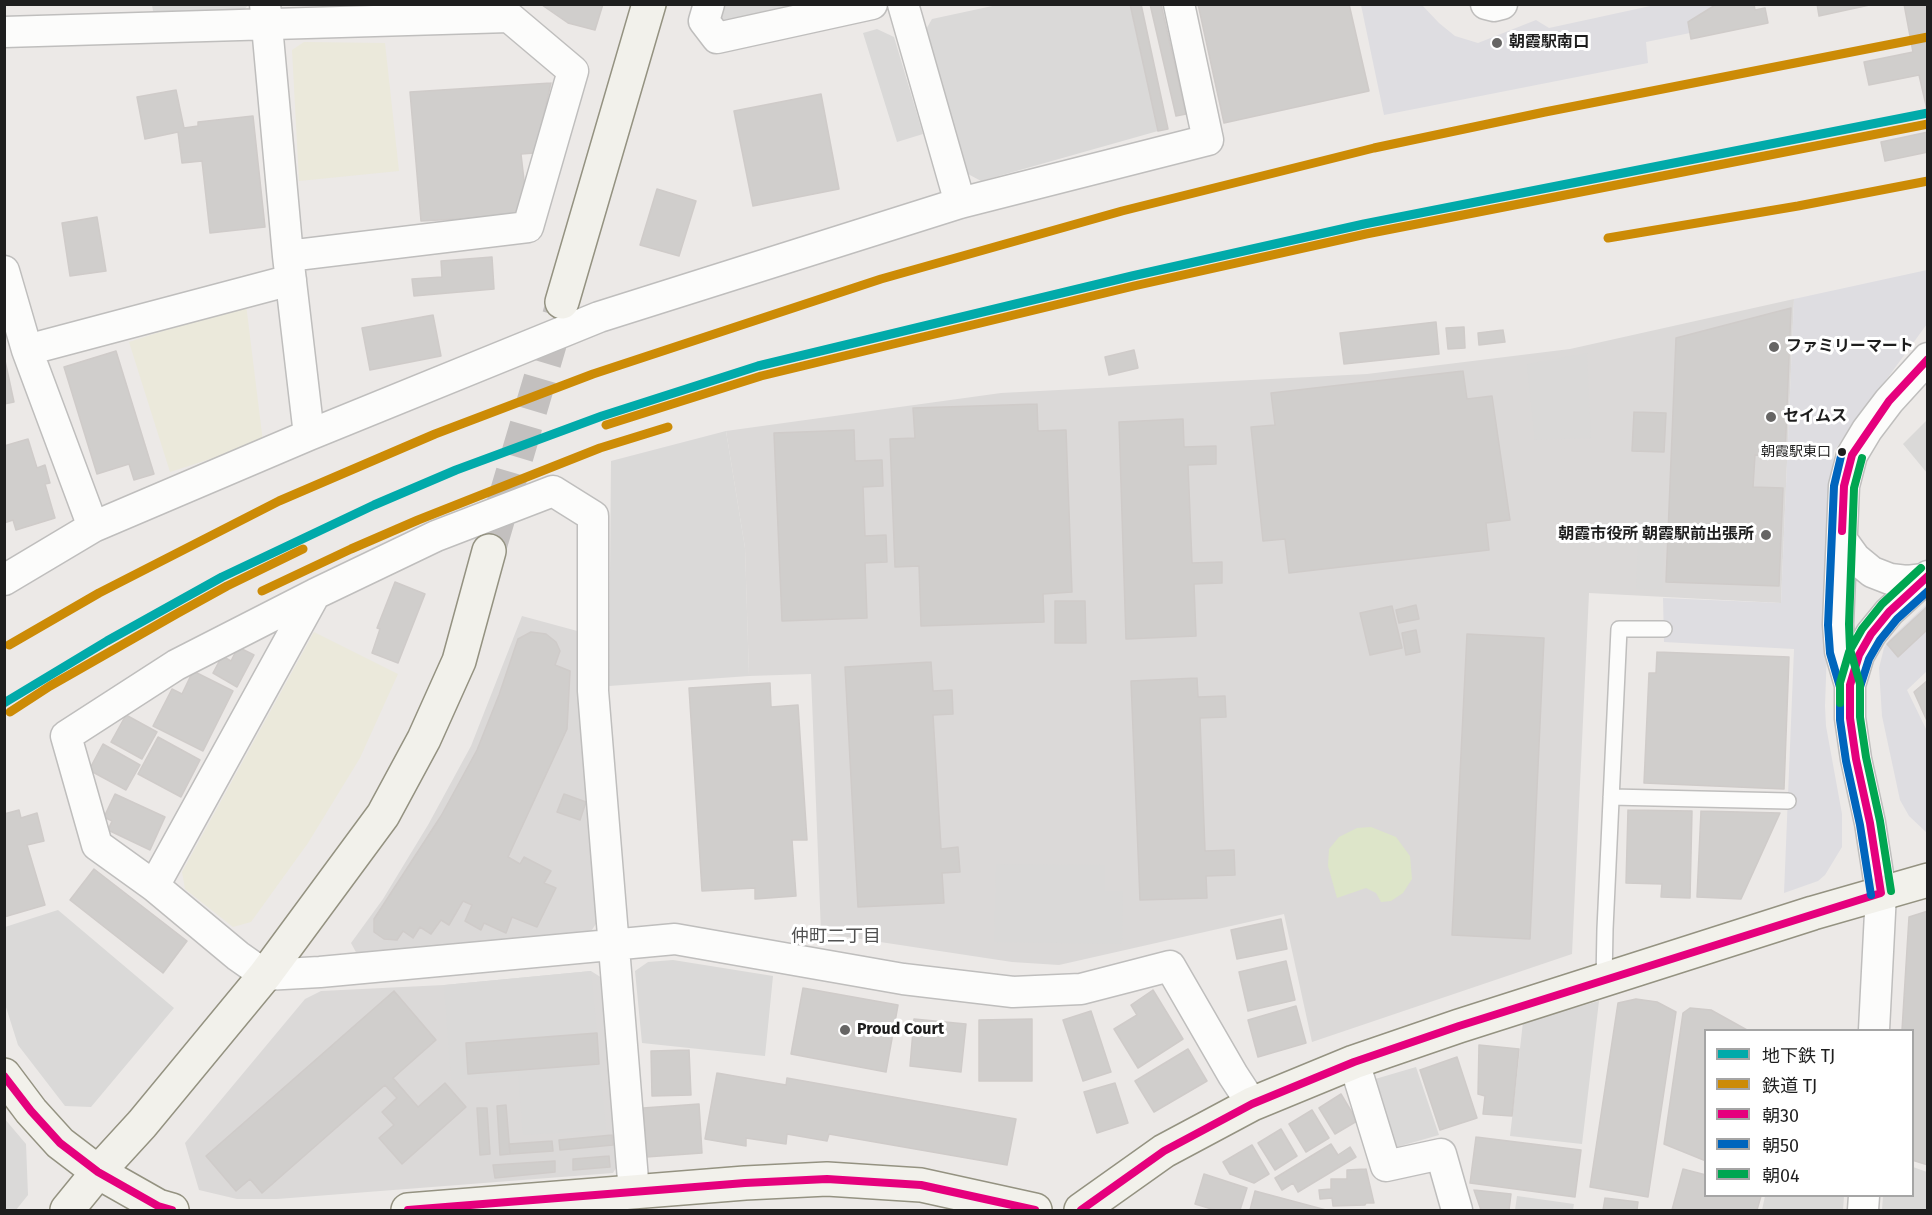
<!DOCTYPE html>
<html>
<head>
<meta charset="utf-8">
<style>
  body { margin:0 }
  #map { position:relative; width:1932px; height:1215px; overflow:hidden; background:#ece9e7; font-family:"Fira Sans","Noto Sans JP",sans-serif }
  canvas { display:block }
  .frame { position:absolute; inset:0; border:6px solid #1e1e1e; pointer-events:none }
  .legend { position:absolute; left:1704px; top:1029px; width:210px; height:168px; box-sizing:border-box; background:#fff; border:2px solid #a5a5a5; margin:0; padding:8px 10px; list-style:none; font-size:18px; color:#1e1e1e }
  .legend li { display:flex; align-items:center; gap:12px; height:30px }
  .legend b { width:30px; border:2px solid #a5a5a5 }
</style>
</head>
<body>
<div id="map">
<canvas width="1932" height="1215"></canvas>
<div class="frame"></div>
<ul class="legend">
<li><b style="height:8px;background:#01aaaa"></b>地下鉄 TJ</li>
<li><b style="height:8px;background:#cc8b06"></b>鉄道 TJ</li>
<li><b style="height:8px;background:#e5007d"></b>朝30</li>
<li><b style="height:8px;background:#0065bd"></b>朝50</li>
<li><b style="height:8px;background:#00a651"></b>朝04</li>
</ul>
</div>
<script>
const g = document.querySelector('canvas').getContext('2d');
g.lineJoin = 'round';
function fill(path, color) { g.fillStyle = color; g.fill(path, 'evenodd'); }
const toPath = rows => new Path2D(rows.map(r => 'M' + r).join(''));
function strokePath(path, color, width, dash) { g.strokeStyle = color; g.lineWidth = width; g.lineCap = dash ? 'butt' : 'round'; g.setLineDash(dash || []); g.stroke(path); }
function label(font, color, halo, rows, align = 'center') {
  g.font = font + ' "Fira Sans","Noto Sans JP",sans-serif'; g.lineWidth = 6; g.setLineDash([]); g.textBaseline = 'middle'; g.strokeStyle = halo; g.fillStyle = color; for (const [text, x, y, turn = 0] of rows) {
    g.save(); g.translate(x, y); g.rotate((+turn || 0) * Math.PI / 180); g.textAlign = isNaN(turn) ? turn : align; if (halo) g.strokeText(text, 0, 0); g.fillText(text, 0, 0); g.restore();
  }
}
const residential = toPath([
  [1794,299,1781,603,1589,593,1572,954,1312,1042,1284,914,1059,965,1012,962,821,933,811,674,749,676,745,548,726,431,1001,393,1367,374,1570,349],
  [522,616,581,632,597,922,587,938,358,956,351,943,383,899,428,825,471,746],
  [591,971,602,978,618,1165,613,1173,277,1199,237,1199,199,1190,185,1143,305,999,321,991,444,985]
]);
const religious = toPath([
  [152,5,249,5,241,12,153,11],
  [720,5,823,5,728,25,718,13],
  [997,5,1130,5,1158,131,981,181,968,174,925,31,932,19],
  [877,29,894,37,923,134,897,142,863,33],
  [1587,353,1591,438,1535,440,1527,364],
  [1927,420,1927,473,1903,444],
  [726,431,745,548,749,676,609,686,611,461],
  [1639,520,1665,521,1662,590,1636,589],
  [996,864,1105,865,1105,891,1123,891,1122,944,994,942],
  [58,910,174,1008,91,1107,65,1106,18,1045,5,1004,5,927],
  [673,960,773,976,765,1056,642,1043,635,971,648,962],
  [591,971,606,1130,523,1135,518,1074,451,1080,444,985],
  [1599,1001,1582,1144,1510,1136,1523,1022],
  [1416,1067,1439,1135,1397,1147,1383,1141,1365,1082],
  [4,1118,26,1144,28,1195,16,1210,5,1210],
  [1913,1167,1927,1172,1927,1210,1882,1210,1883,1196,1912,1196],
  [1517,1196,1574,1204,1573,1210,1515,1210],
  [1765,1196,1844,1196,1843,1210,1762,1210]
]);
const farmland = toPath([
  [304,42,385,43,399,171,299,181,292,50],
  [246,304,263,442,170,472,129,342],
  [314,632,398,674,360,758,308,843,251,922,233,927,185,889,182,872]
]);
const grass = toPath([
  [1371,827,1396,837,1410,856,1412,879,1403,893,1391,901,1381,902,1376,893,1366,888,1337,898,1328,866,1329,849,1339,837,1357,828]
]);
const plaza = toPath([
  [1361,5,1422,5,1439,23,1455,36,1478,43,1536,20,1549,28,1655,5,1717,5,1688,22,1690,33,1646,42,1648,63,1384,115],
  [1927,270,1927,324,1834,451,1825,706,1826,726,1842,814,1842,847,1825,875,1818,881,1784,893,1794,649,1664,642,1663,598,1781,603,1794,299],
  [1927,604,1927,671,1907,690,1927,731,1927,833,1909,816,1900,800,1882,716,1879,668,1884,648,1889,640]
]);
const building = toPath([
  [603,4,595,30,568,23,542,5,603,4],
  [1130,4,1141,4,1168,129,1158,131,1130,4],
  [1150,4,1161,4,1186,114,1176,116,1150,4],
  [1198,4,1349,4,1369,91,1224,123,1198,4],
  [1717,4,1754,4,1755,10,1765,8,1768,23,1691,39,1688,22,1717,4],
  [1817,4,1874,4,1819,16,1817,4],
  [1904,4,1928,4,1928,114,1919,75,1869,85,1864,62,1913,52,1904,4],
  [551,83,535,153,521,154,528,215,421,221,410,92,551,83],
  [176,90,184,128,198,126,198,122,253,116,265,227,210,233,202,161,182,163,178,132,145,139,137,97,176,90],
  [821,94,839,189,753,206,734,111,821,94],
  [1928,132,1928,152,1885,161,1881,142,1928,132],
  [657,189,696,201,679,256,640,245,657,189],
  [97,217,106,271,70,276,62,223,97,217],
  [492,257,494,289,414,296,412,279,442,277,441,261,492,257],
  [1791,308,1785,456,1755,455,1753,487,1783,488,1779,586,1666,582,1676,338,1791,308],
  [433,315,441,356,370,370,362,328,433,315],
  [1436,322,1439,354,1344,364,1340,333,1436,322],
  [1464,327,1465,348,1448,349,1446,328,1464,327],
  [1503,330,1505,342,1479,345,1478,333,1503,330],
  [1134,350,1138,368,1109,375,1105,357,1134,350],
  [116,351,154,474,134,480,129,464,97,474,64,367,116,351],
  [4,356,14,402,4,404,4,356],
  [1463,371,1467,399,1492,396,1510,520,1486,523,1489,550,1289,573,1285,539,1263,541,1251,427,1275,425,1271,393,1463,371],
  [1037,404,1038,431,1066,430,1072,592,1043,594,1044,622,921,626,919,566,895,567,890,439,915,438,913,408,1037,404],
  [1634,412,1666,413,1664,452,1632,451,1634,412],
  [1183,419,1184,447,1216,446,1216,464,1188,465,1192,563,1222,562,1222,583,1194,584,1196,636,1126,639,1119,422,1183,419],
  [854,430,855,461,882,460,883,486,863,487,865,536,886,535,887,562,865,563,867,618,782,621,774,433,854,430],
  [28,439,37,468,45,465,50,483,45,484,55,518,16,530,13,520,4,523,4,446,28,439],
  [395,582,425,594,398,663,372,653,380,629,377,628,395,582],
  [1055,601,1085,601,1086,643,1055,643,1055,601],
  [1416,605,1419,619,1399,623,1396,610,1416,605],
  [1392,606,1402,648,1370,655,1360,613,1392,606],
  [1928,606,1928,629,1898,657,1887,644,1928,606],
  [1416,630,1420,652,1406,655,1402,633,1416,630],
  [531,632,546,634,556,642,560,651,555,665,570,671,567,729,508,857,520,864,524,857,551,871,544,883,556,888,537,927,512,917,506,933,484,923,481,930,465,921,472,905,463,901,449,925,441,920,431,934,420,927,413,938,403,931,397,940,384,939,374,932,374,919,441,816,477,750,499,695,518,639,531,632],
  [1467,634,1544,638,1530,939,1452,935,1467,634],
  [238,647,254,655,237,687,213,673,222,656,231,661,238,647],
  [1657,652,1789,657,1784,789,1644,783,1649,673,1656,673,1657,652],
  [931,662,933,691,952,690,953,714,933,715,941,849,958,847,960,872,942,873,944,903,858,907,845,667,931,662],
  [193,671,233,691,203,751,153,726,172,689,182,694,193,671],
  [1197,678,1198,697,1225,696,1226,717,1200,718,1205,851,1234,850,1235,875,1206,876,1207,898,1140,900,1131,681,1197,678],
  [1928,680,1928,723,1914,692,1928,680],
  [770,683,771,707,798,705,807,840,792,840,796,896,755,899,755,888,702,891,689,688,770,683],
  [126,715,157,732,142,759,111,742,126,715],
  [158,737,200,760,181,797,138,774,158,737],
  [103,744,140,765,126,790,89,770,103,744],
  [115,794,165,817,150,850,108,830,112,821,104,817,115,794],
  [564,794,586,802,580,820,557,812,564,794],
  [19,810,21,818,37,813,44,841,27,845,45,905,4,917,4,814,19,810],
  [1628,810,1692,811,1690,898,1661,897,1662,884,1626,883,1628,810],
  [1701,811,1780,813,1741,899,1697,897,1701,811],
  [94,869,187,941,163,973,70,900,94,869],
  [1928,911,1928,1165,1912,1160,1912,1030,1902,1030,1909,917,1928,911],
  [1281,919,1287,949,1237,959,1231,930,1281,919],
  [1286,961,1295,1000,1248,1011,1239,972,1286,961],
  [803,988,898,1005,886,1072,791,1054,803,988],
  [1153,990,1183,1039,1138,1068,1114,1029,1137,1015,1131,1005,1153,990],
  [394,991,436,1040,393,1078,418,1107,445,1083,466,1107,402,1164,379,1138,394,1125,382,1112,397,1098,385,1085,262,1193,250,1179,236,1191,206,1156,394,991],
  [1636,999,1657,1002,1676,1012,1648,1197,1590,1187,1618,1003,1636,999],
  [1296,1006,1306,1043,1258,1057,1248,1020,1296,1006],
  [1690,1008,1711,1010,1747,1030,1706,1030,1706,1161,1664,1144,1683,1013,1690,1008],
  [1091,1011,1111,1072,1083,1081,1063,1020,1091,1011],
  [914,1019,966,1024,961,1072,910,1066,914,1019],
  [1032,1019,1032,1081,979,1081,979,1020,1032,1019],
  [597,1033,599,1064,468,1074,466,1043,597,1033],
  [1479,1045,1519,1049,1512,1116,1483,1114,1485,1096,1478,1094,1479,1045],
  [1188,1049,1207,1081,1154,1112,1135,1081,1188,1049],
  [689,1050,691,1095,652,1096,651,1051,689,1050],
  [1457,1057,1477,1118,1440,1130,1420,1070,1457,1057],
  [717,1073,786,1085,787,1078,1016,1119,1007,1165,829,1134,827,1141,787,1134,786,1144,746,1138,746,1146,705,1139,717,1073],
  [1115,1083,1128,1123,1097,1133,1084,1092,1115,1083],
  [1341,1094,1357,1121,1335,1134,1319,1108,1341,1094],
  [699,1104,702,1153,646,1157,643,1108,699,1104],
  [506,1105,510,1154,500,1155,497,1106,506,1105],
  [477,1108,487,1108,490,1154,480,1155,477,1108],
  [1312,1110,1329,1138,1306,1152,1289,1124,1312,1110],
  [1281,1129,1297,1156,1275,1170,1258,1143,1281,1129],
  [612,1135,613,1145,560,1150,559,1140,612,1135],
  [1476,1137,1581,1150,1575,1197,1470,1183,1476,1137],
  [552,1141,553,1151,510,1154,509,1144,552,1141],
  [1331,1144,1338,1155,1350,1147,1356,1157,1298,1192,1293,1183,1282,1190,1275,1178,1331,1144],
  [1252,1145,1269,1174,1254,1183,1230,1174,1223,1162,1252,1145],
  [609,1156,610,1167,573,1170,573,1159,609,1156],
  [555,1161,555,1172,495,1178,493,1165,555,1161],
  [1366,1169,1374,1203,1366,1203,1365,1205,1333,1206,1332,1198,1320,1199,1319,1190,1331,1189,1331,1179,1347,1179,1347,1170,1366,1169],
  [1683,1169,1706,1175,1706,1196,1761,1196,1757,1210,1672,1210,1683,1169],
  [1204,1174,1247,1188,1240,1210,1215,1210,1195,1204,1204,1174],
  [1474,1190,1511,1194,1509,1210,1481,1210,1474,1190],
  [1255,1191,1326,1210,1250,1210,1255,1191],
  [1605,1198,1638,1202,1637,1210,1603,1210,1605,1198]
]);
const secondaryTunnel = toPath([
  [489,551,560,311]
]);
const lane = toPath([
  [1611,797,1788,801],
  [1604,981,1605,929,1619,629,1664,629]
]);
const street = toPath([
  [265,4,288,256,309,435],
  [709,4,704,21,717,38,872,4],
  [903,4,960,203],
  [1486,4,1494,6,1502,4],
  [4,32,509,17,573,71,528,227,288,256],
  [4,271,27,350,93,527],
  [27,350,291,280],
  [1842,540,1855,558,1872,572,1890,579,1907,581,1924,579],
  [4,580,93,527,309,435,599,317,960,203,1208,140,1179,4],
  [315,594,176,665,66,736,97,845,154,886,238,956,265,975,320,972,675,939,903,979,1013,992,1081,989,1170,966,1233,1075,1252,1104],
  [1850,685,1859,655,1871,634,1889,612,1928,576],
  [154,886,315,594,436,536,553,491,593,516,593,691,634,1192],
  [1874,1030,1881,893,1870,823,1856,759,1850,718,1850,685,1840,651,1838,624,1844,486,1852,455,1867,430,1889,401,1928,358],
  [1354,1062,1386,1166,1441,1154,1457,1210],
  [1863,1210,1864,1196]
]);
const secondary = toPath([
  [562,302,649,4],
  [4,1075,31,1111,60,1143,98,1172,158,1206,172,1210],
  [67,1210,98,1172,142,1124,265,975,383,815,424,739,459,661,489,551],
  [408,1210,745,1183,827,1179,921,1185,1035,1210],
  [1081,1210,1164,1151,1252,1104,1354,1062,1459,1026,1813,913,1928,880]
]);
const bus1 = toPath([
  [1842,531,1844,486,1852,455,1889,401,1928,359],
  [4,1076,31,1111,60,1143,98,1172,158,1206,172,1210],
  [408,1210,745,1183,827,1179,921,1185,1035,1210],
  [1081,1210,1164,1151,1252,1104,1354,1062,1459,1026,1881,893,1870,823,1856,759,1850,718,1850,685,1859,655,1871,634,1889,612,1928,576]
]);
const bus2 = toPath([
  [1842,452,1834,486,1828,625,1830,653,1840,687,1840,720,1846,761,1860,825,1871,895],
  [1860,703,1860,687,1869,659,1880,640,1897,619,1928,591]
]);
const bus3 = toPath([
  [1862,458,1854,488,1849,624,1850,649,1860,684,1860,717,1866,757,1880,821,1891,891],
  [1840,703,1840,683,1849,652,1862,629,1882,604,1921,568]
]);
const rail1 = toPath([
  [1608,238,1798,206,1928,181],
  [606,425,761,376,1134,286,1366,234,1928,124],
  [262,591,351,549,418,520,600,448,668,427],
  [9,645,99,593,279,501,435,434,593,374,881,279,1122,211,1374,148,1545,112,1928,37],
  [10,712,50,686,178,613,227,586,303,549]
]);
const metro1 = toPath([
  [4,703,107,641,222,577,374,505,456,470,602,416,758,366,1132,276,1364,224,1928,113]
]);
const markers = [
  [1497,43,6,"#666564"],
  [1774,347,6,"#666564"],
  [1771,417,6,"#666564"],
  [1842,452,5,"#1e1e1e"],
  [1766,535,6,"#666564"],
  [845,1030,6,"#666564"]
];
const busNames = [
  ["朝霞駅東口",1831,452]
];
const poiNames = [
  ["朝霞駅南口",1509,43],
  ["ファミリーマート",1786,347],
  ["セイムス",1783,417],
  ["朝霞市役所 朝霞駅前出張所",1754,535,"right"],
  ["Proud Court",857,1030]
];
const neighbourhoodNames = [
  ["仲町二丁目",836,937]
];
fill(residential, '#dbd9d8');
fill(religious, '#dad9d8');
fill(farmland, '#ebe9db');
fill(grass, '#dde5c9');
fill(plaza, '#dedde1');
fill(building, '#d0cecc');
strokePath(building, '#cfcbc9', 1.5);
strokePath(secondaryTunnel, '#c3c0bf', 33, [33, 16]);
strokePath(lane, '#bfbebd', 18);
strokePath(street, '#bfbebd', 33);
strokePath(secondary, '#949281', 36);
strokePath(lane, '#fcfcfb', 15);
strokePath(street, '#fcfcfb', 30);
strokePath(secondary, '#f2f1eb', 33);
strokePath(bus1, '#e5007d', 8);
strokePath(bus2, '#0065bd', 8);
strokePath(bus3, '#00a651', 8);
strokePath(rail1, '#cc8b06', 9);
strokePath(metro1, '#01aaaa', 9);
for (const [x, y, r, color] of markers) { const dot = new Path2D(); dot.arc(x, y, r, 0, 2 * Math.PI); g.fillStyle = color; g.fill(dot); strokePath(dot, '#fff', 2); }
label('14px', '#1e1e1e', '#fff', busNames, 'right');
label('bold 16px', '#1e1e1e', '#fff', poiNames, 'left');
label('18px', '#515151', '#fff', neighbourhoodNames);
</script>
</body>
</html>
